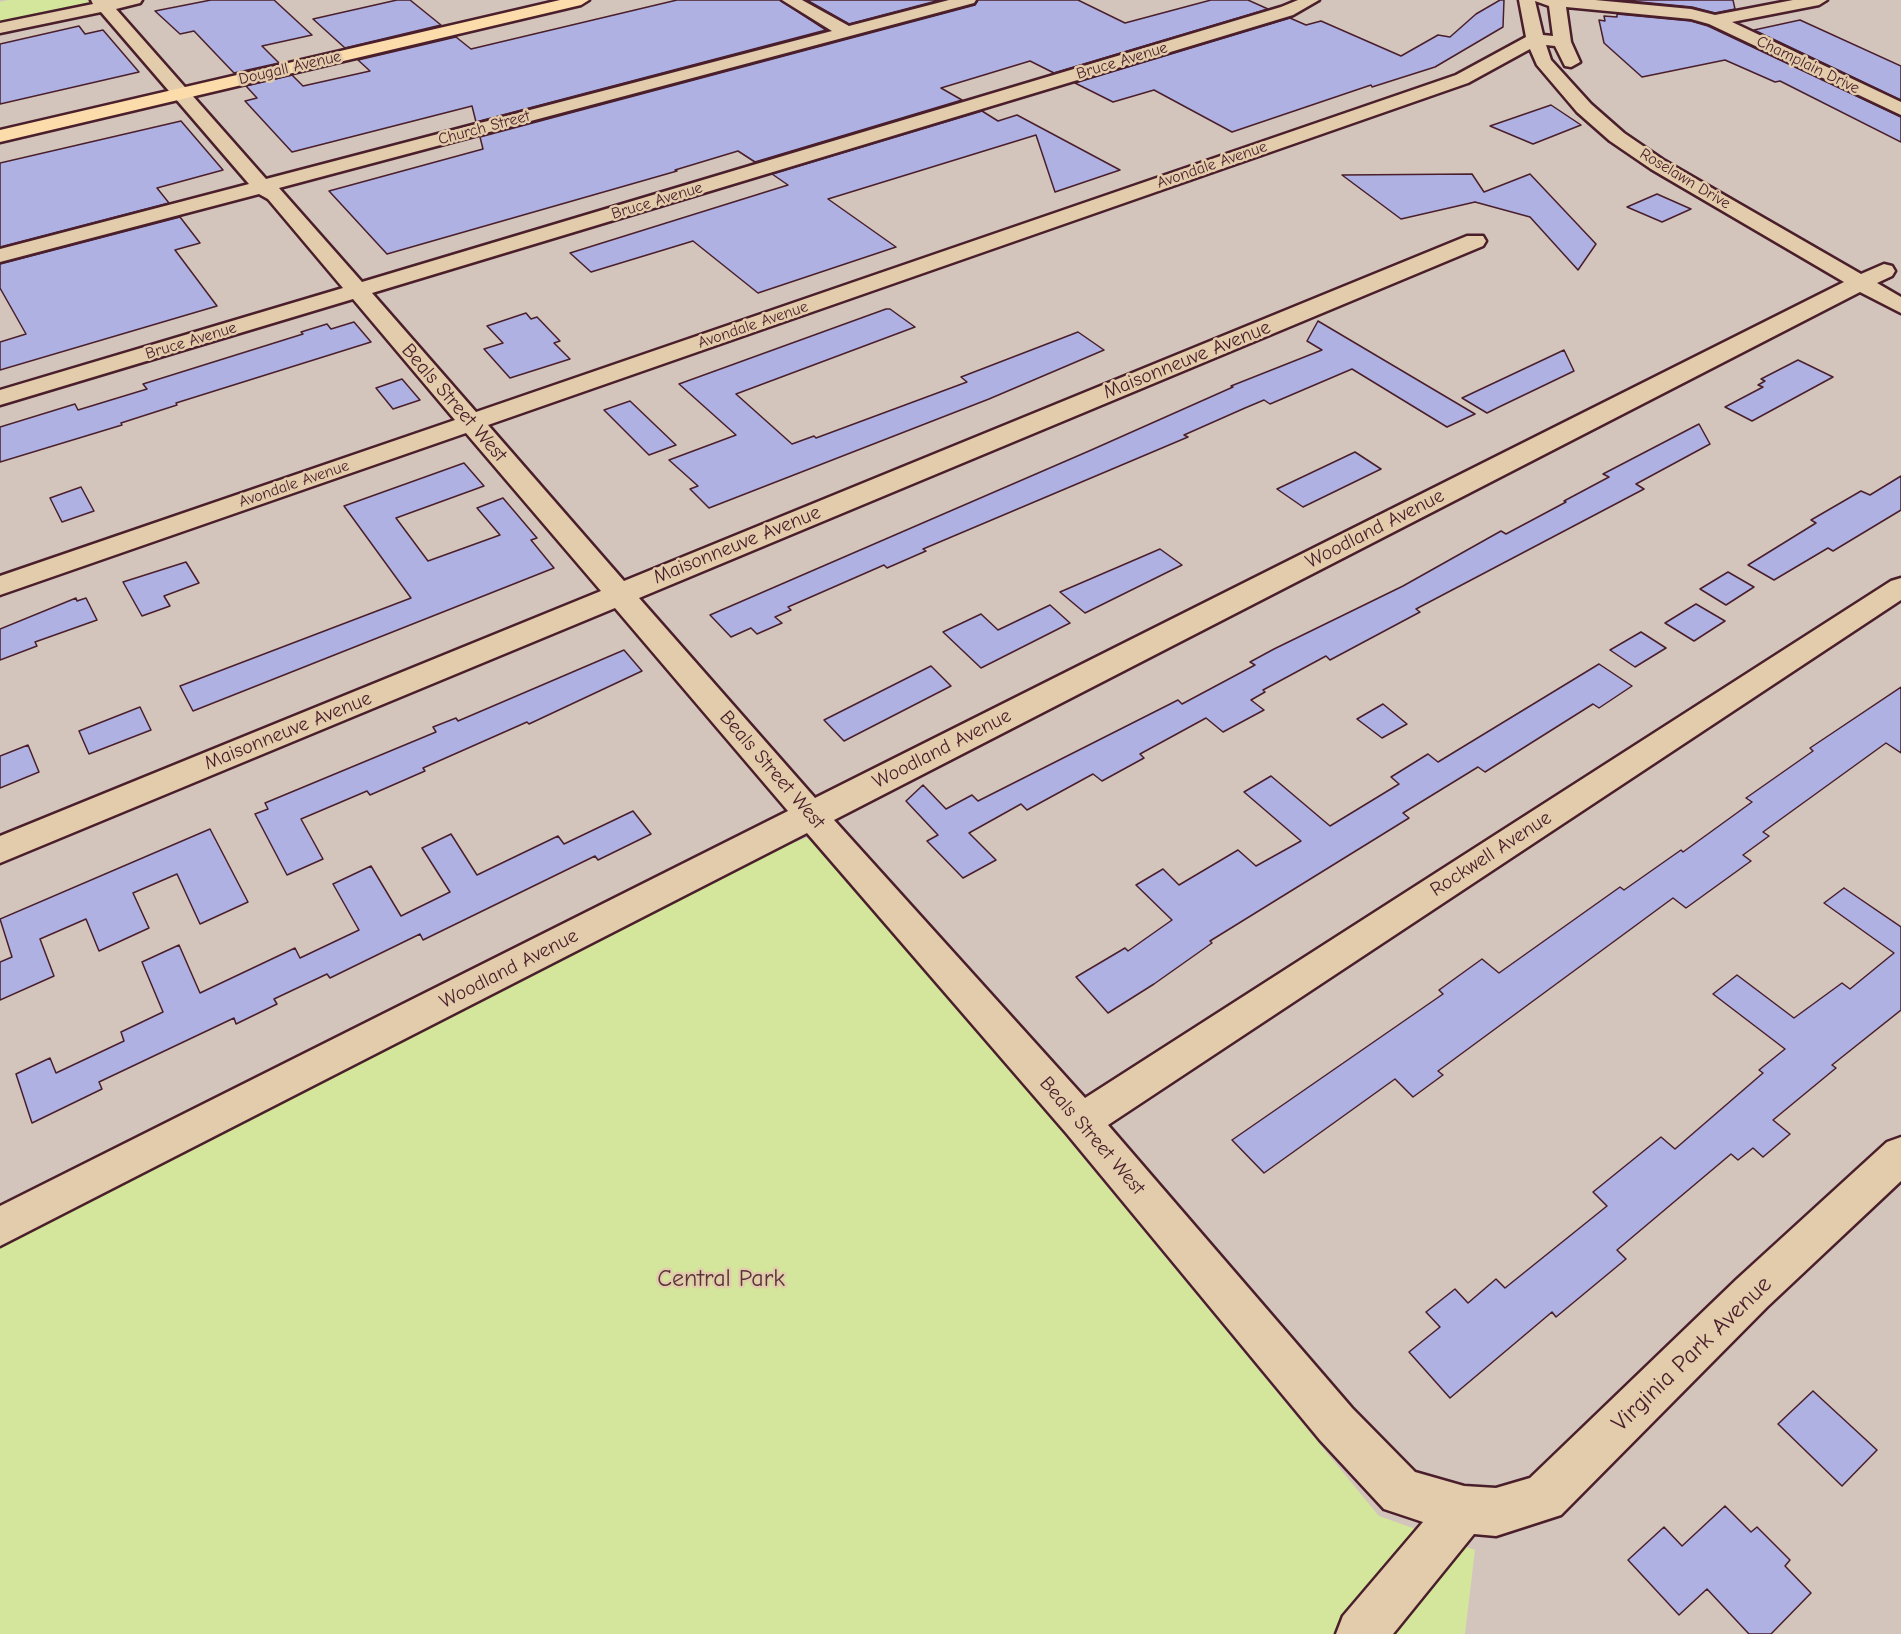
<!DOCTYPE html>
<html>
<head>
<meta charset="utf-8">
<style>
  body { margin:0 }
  canvas { display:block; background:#d3c4bc }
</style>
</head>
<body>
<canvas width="1901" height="1634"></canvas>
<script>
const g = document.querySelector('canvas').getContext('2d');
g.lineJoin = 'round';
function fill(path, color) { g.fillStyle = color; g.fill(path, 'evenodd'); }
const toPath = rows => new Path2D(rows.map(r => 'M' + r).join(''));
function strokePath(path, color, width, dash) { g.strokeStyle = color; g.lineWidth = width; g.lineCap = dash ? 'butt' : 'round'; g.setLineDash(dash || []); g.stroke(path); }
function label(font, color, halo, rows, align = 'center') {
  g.font = font + ' "Comic Neue",sans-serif'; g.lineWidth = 5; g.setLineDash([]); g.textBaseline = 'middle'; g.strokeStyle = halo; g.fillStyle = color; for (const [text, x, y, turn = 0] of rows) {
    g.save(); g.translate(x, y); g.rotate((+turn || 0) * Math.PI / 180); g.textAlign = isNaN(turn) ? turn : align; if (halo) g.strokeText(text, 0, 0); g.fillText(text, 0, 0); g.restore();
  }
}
const green = toPath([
  [8,0,87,0,90,3,83,7,0,24,0,2],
  [806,838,821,840,1379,1516,1475,1550,1465,1634,0,1634,0,1246,780,848]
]);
const building = toPath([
  [211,0,274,0,312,35,262,46,279,63,234,73,194,31,180,34,155,11,211,0],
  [397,0,410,0,441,25,345,48,313,19,397,0],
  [677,0,780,0,826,30,476,122,472,106,292,152,245,101,257,98,246,86,292,75,303,86,370,71,358,60,456,37,471,49,677,0],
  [807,0,940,0,849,24,807,0],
  [978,0,1078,0,1125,23,1211,0,1248,0,1268,9,1054,73,1030,61,941,88,962,100,755,162,738,151,675,170,677,171,387,254,329,191,483,149,480,137,975,5,978,0],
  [1500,0,1504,0,1503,27,1435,67,1372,87,1371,85,1232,132,1154,90,1113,102,1075,83,1290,18,1306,25,1321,21,1401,56,1438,35,1450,37,1476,14,1500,0],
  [1619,0,1733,0,1735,9,1715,13,1692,7,1619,0],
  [1617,14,1691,21,1708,26,1901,117,1901,142,1780,81,1775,82,1725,60,1642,77,1604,43,1599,20,1605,21,1604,16,1617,17,1617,14],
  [1800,20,1901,66,1901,100,1754,30,1800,20],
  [79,26,85,34,103,30,139,72,0,104,0,44,79,26],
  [1551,105,1581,125,1533,144,1490,126,1551,105],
  [982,111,998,121,1017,115,1120,170,1055,192,1036,135,828,199,896,247,758,293,693,241,591,272,570,253,788,185,772,174,982,111],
  [181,121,223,170,157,188,169,203,0,247,0,163,181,121],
  [1472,174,1484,192,1530,174,1596,244,1578,270,1530,217,1475,202,1401,219,1342,175,1472,174],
  [1657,194,1691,209,1662,222,1627,207,1657,194],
  [180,217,200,243,175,250,217,306,0,370,0,342,26,334,0,288,0,264,180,217],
  [886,309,890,309,915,327,736,394,792,444,814,436,816,438,967,382,961,377,1078,332,1104,350,989,399,709,508,690,489,698,486,669,460,736,435,679,384,886,309],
  [526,313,531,319,537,317,560,341,554,343,570,359,510,378,484,349,503,343,487,326,526,313],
  [1318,321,1475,414,1447,427,1352,369,1270,404,1264,400,1245,408,1184,435,1188,437,923,549,926,551,887,568,884,565,788,607,791,610,775,617,782,623,757,634,751,628,731,637,710,615,1089,451,1233,387,1231,386,1322,350,1307,341,1318,321],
  [354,322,371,342,176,403,177,405,121,423,122,425,0,462,0,427,75,404,78,410,147,389,143,384,303,334,301,332,327,324,331,329,354,322],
  [1564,350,1574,371,1499,407,1487,413,1462,398,1564,350],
  [1798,360,1833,377,1752,421,1725,407,1763,387,1758,385,1765,381,1761,379,1798,360],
  [402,379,420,400,393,409,376,388,402,379],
  [630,401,676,445,649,455,604,410,630,401],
  [1699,424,1710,444,1636,484,1644,489,1416,609,1420,612,1330,660,1326,656,1263,690,1265,692,1251,700,1264,710,1223,732,1206,718,1140,754,1144,758,1102,781,1093,774,1027,810,1021,804,969,833,996,860,963,878,927,841,938,835,906,801,923,785,946,809,972,795,978,801,1178,700,1182,704,1255,665,1250,662,1274,649,1403,586,1501,531,1506,534,1566,502,1564,501,1609,477,1603,474,1699,424],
  [1355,452,1381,469,1303,507,1277,489,1355,452],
  [464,463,484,486,396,518,428,561,500,535,477,508,503,498,537,538,531,540,554,568,193,711,180,686,411,598,344,506,464,463],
  [1901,476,1901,510,1833,551,1828,548,1774,580,1748,565,1816,523,1811,520,1861,491,1870,495,1901,476],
  [81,487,94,511,62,522,50,498,81,487],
  [1160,549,1182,565,1085,613,1060,592,1160,549],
  [186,562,199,583,164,596,170,606,142,616,123,582,186,562],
  [1728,572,1754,587,1726,605,1700,589,1728,572],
  [76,598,77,601,86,598,97,620,35,642,37,646,0,660,0,629,76,598],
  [1696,604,1725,621,1694,641,1665,623,1696,604],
  [1050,605,1070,623,981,668,943,632,981,614,998,630,1050,605],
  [1641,632,1666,648,1635,667,1610,650,1641,632],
  [624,650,642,671,529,724,527,722,423,768,425,771,370,795,367,791,301,819,323,859,287,875,255,814,268,809,265,803,436,732,433,727,456,718,458,721,624,650],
  [1599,664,1632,686,1599,708,1593,704,1485,772,1478,767,1403,813,1409,818,1210,941,1212,943,1154,984,1108,1013,1076,977,1125,948,1128,951,1172,920,1136,885,1163,869,1179,885,1238,850,1256,866,1301,841,1244,792,1271,776,1330,826,1399,784,1391,777,1428,754,1438,762,1599,664],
  [931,666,951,686,844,741,824,720,931,666],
  [1901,687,1901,753,1886,743,1763,832,1769,836,1743,855,1751,861,1686,908,1673,898,1438,1071,1443,1075,1413,1097,1395,1079,1264,1173,1232,1140,1443,994,1439,990,1482,959,1499,973,1620,887,1624,890,1681,850,1683,852,1752,802,1746,798,1813,751,1810,748,1901,687],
  [1383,704,1407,724,1382,738,1357,719,1383,704],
  [140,707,151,730,89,754,79,731,140,707],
  [28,745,39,772,0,788,0,756,28,745],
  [633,811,651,834,598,860,595,856,423,940,420,934,330,978,327,974,274,999,277,1004,236,1024,234,1018,99,1082,102,1089,32,1123,16,1074,50,1058,56,1073,124,1041,121,1032,163,1012,142,962,179,945,200,993,295,948,300,958,359,930,333,884,371,866,401,916,450,892,422,848,451,834,477,875,558,836,564,844,633,811],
  [210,829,248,902,200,924,177,874,133,893,149,928,99,951,86,919,40,939,54,976,0,1000,0,962,12,957,0,919,210,829],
  [1844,888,1901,927,1901,1010,1832,1065,1836,1068,1773,1120,1790,1134,1763,1157,1753,1148,1738,1160,1731,1154,1617,1250,1626,1259,1556,1317,1552,1312,1450,1398,1409,1352,1440,1327,1426,1312,1455,1289,1468,1303,1496,1279,1505,1288,1607,1206,1593,1192,1661,1137,1675,1149,1763,1073,1759,1070,1785,1049,1713,994,1737,975,1794,1018,1842,983,1850,989,1894,953,1824,903,1844,888],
  [1813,1391,1877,1450,1842,1486,1778,1424,1813,1391],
  [1725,1506,1751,1532,1757,1527,1790,1560,1785,1566,1811,1593,1771,1634,1749,1634,1707,1589,1679,1615,1628,1560,1664,1527,1682,1546,1725,1506]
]);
const minor = toPath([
  [91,0,142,0,140,3,116,9,266,179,832,31,782,0,802,0,849,26,949,0,976,0,974,3,279,188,362,282,1281,7,1298,0,1319,0,1293,15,372,293,476,412,1456,75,1526,37,1519,0,1595,0,1691,9,1715,15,1793,0,1827,0,1819,5,1732,22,1901,102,1901,115,1709,24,1691,19,1566,7,1571,42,1580,62,1571,67,1565,66,1555,46,1546,45,1551,60,1591,104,1624,133,1665,161,1861,274,1884,264,1892,266,1895,271,1892,276,1877,283,1901,297,1901,313,1860,292,834,820,1085,1098,1891,581,1901,578,1901,600,1108,1125,1352,1408,1415,1472,1464,1486,1496,1488,1530,1478,1737,1279,1887,1142,1901,1137,1901,1181,1767,1307,1561,1515,1496,1536,1474,1534,1393,1634,1336,1634,1343,1616,1423,1522,1384,1509,1320,1440,1067,1134,807,833,0,1246,0,1206,788,811,615,608,0,863,0,836,601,591,466,433,0,595,0,576,455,420,353,299,0,405,0,390,343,288,268,199,259,194,0,262,0,249,249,184,101,12,0,33,0,23,93,4,91,0],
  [1535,1,1549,6,1553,36,1543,35,1535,1],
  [1530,49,1537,65,1577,112,1610,141,1651,169,1844,282,815,798,639,598,1483,246,1486,241,1483,236,1467,236,624,581,488,425,1468,83,1530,49]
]);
const major = toPath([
  [560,0,589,0,581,5,0,142,0,130,560,0]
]);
const farStreetnames = [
  ["Bruce Avenue",1122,61,-17],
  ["Champlain Drive",1808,65,26],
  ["Dougall Avenue",290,68,-13],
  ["Church Street",484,128,-15],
  ["Avondale Avenue",1212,165,-19],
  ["Roselawn Drive",1685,179,31],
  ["Bruce Avenue",657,201,-17],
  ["Avondale Avenue",753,325,-19],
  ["Bruce Avenue",191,341,-17],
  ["Avondale Avenue",294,484,-19]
];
const streetNames = [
  ["Maisonneuve Avenue",1187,360,-22],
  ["Beals Street West",454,403,49],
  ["Woodland Avenue",1375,529,-27],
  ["Maisonneuve Avenue",737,545,-22],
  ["Maisonneuve Avenue",288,731,-22],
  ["Woodland Avenue",942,749,-27],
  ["Beals Street West",772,770,49],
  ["Rockwell Avenue",1491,854,-33],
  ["Woodland Avenue",509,969,-27],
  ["Beals Street West",1092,1136,49]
];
const nearParknames = [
  ["Central Park",721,1279]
];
const nearStreetnames = [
  ["Virginia Park Avenue",1692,1354,-44]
];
fill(green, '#d3e69b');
fill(building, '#aeb1e2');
strokePath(building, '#4a1f2b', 1.5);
strokePath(minor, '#4a1f2b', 5);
strokePath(major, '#4a1f2b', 5);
fill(minor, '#e3ccac');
fill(major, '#fddcac');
label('16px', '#4a1f2b', '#e3ccac', farStreetnames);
label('20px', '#4a1f2b', '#e3ccac', streetNames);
label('24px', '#583336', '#e3ccac', nearParknames);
label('24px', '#4a1f2b', '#e3ccac', nearStreetnames);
</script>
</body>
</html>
